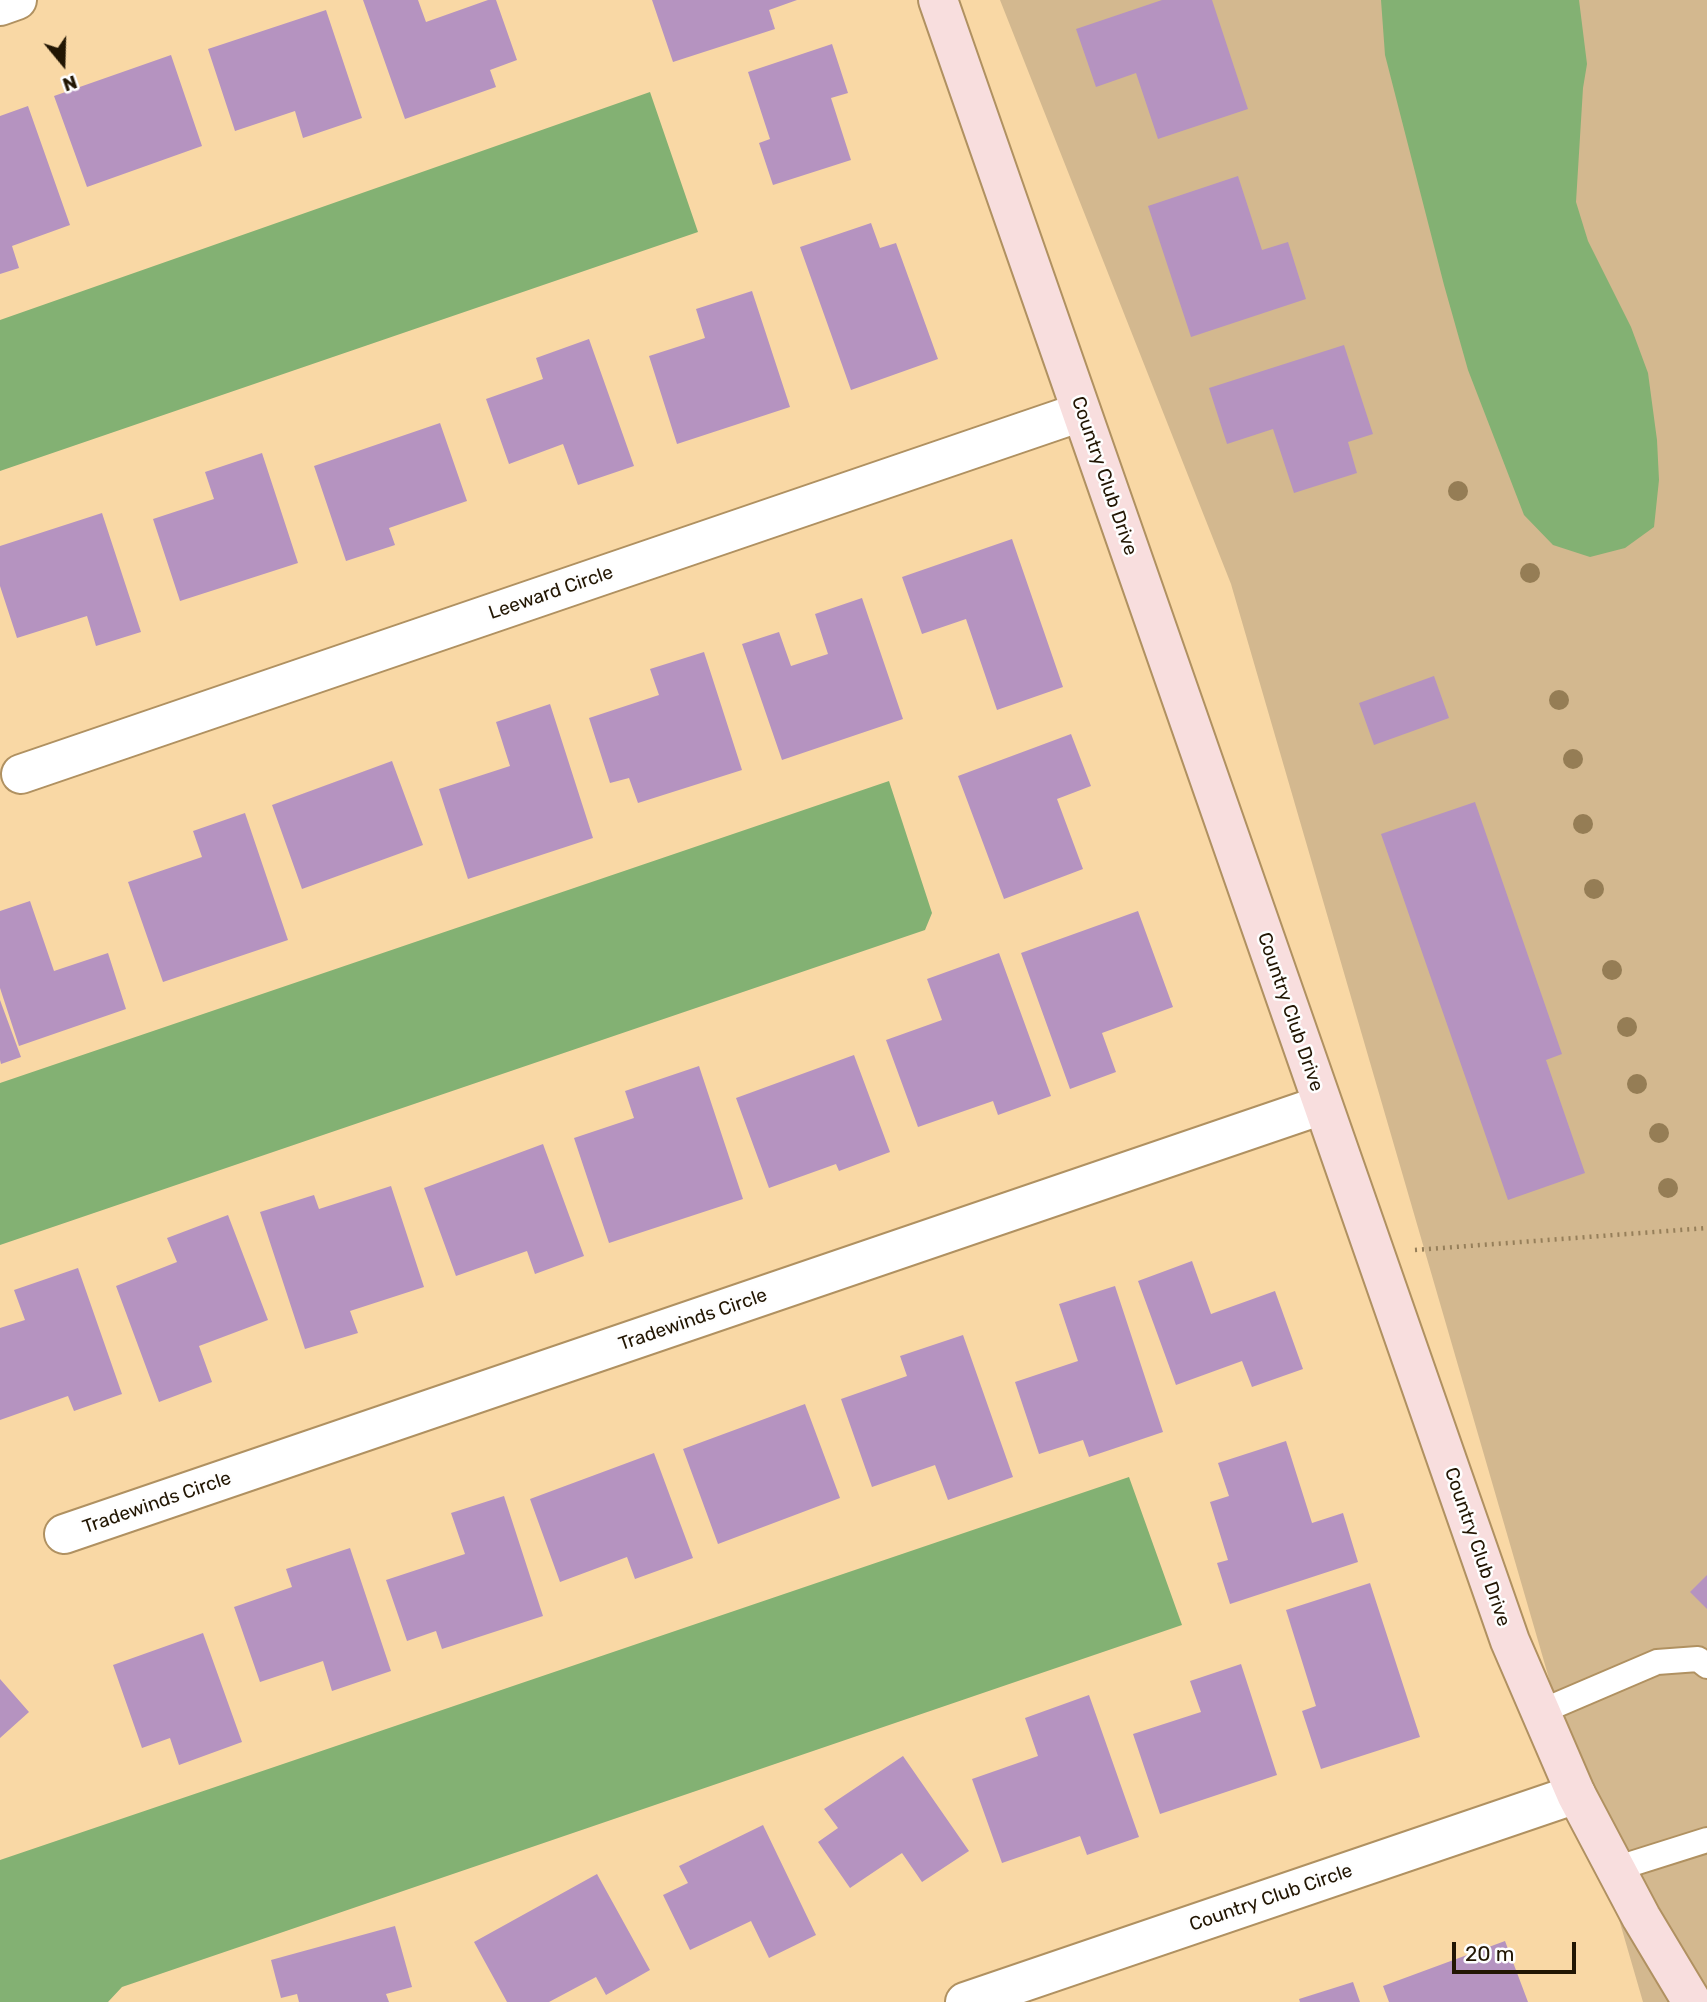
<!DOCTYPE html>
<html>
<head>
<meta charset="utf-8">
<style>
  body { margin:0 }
  #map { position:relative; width:1707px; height:2002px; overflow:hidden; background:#f9d8a5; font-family:Rubik,sans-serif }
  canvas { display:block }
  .north { position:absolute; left:28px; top:28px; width:70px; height:70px; -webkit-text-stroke:5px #fefefe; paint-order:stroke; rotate:161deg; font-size:19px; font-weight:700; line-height:28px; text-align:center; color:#221603 }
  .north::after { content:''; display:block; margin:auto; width:24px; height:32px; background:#221603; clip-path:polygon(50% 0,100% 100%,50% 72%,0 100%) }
  .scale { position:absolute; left:1452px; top:1942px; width:124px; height:32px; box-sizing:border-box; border:4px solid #221603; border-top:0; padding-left:9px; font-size:21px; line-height:24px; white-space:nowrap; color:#221603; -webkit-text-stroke:5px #fefefe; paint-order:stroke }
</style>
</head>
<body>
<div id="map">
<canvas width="1707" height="2002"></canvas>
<div class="north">N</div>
<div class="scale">20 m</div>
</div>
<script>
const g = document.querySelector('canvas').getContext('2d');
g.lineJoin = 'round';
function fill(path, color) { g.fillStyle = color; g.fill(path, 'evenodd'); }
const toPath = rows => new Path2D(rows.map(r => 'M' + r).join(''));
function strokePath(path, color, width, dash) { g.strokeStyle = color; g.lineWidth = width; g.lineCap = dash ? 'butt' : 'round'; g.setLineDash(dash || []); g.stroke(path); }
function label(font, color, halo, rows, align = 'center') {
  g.font = font + ' Rubik,sans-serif'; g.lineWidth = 5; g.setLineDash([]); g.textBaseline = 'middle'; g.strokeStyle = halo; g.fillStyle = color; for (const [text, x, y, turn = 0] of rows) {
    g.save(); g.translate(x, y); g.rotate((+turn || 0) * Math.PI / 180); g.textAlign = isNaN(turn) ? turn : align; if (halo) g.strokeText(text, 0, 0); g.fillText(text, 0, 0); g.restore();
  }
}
const green = toPath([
  [1000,0,1707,0,1707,2002,1643,2002,1231,584]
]);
const water = toPath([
  [1381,0,1579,0,1587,64,1583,88,1576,202,1588,241,1631,327,1648,373,1657,440,1659,480,1654,527,1625,548,1590,557,1553,545,1524,515,1468,370,1444,285,1385,55],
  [650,92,698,232,0,471,0,320],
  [889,781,932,913,925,930,0,1245,0,1083],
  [1129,1477,1182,1625,122,1987,108,2002,0,2002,0,1860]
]);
const building = toPath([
  [363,0,418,0,426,22,488,0,496,0,517,60,490,70,496,87,405,119],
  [652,0,797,0,769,10,775,29,673,62],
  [1162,0,1212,0,1248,109,1158,139,1136,73,1096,87,1076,29],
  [326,10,362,118,303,138,295,111,235,131,208,49],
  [832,44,848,93,831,98,851,160,773,185,759,143,770,139,748,72],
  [171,55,202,146,87,187,54,96],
  [28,106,70,225,12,246,19,268,0,274,0,116],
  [1238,176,1262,250,1288,242,1306,299,1191,337,1148,206],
  [871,223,880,248,896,243,938,359,851,390,800,247],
  [752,291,790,407,677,444,649,356,705,338,696,309],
  [589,339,634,466,578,485,563,444,509,464,486,399,543,379,536,358],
  [1344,345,1373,434,1348,442,1357,473,1294,493,1273,429,1227,444,1209,388],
  [440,423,467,501,389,528,395,545,346,561,314,466],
  [262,453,298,563,180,601,153,519,214,499,205,472],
  [102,513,141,632,96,646,87,616,17,638,0,586,0,546],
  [1012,539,1063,687,997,710,966,619,922,634,902,577],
  [862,598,903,719,782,760,742,644,779,632,791,666,828,654,815,614],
  [704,652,742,770,638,803,629,778,610,783,589,718,659,695,650,669],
  [1434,676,1449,718,1374,745,1359,703],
  [550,704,593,838,468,879,439,789,510,766,496,722],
  [1071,734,1091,786,1057,799,1083,869,1004,899,958,776],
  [392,761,423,845,302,889,272,805],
  [1475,802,1562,1054,1546,1060,1585,1173,1508,1200,1381,834],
  [245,813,288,940,163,982,128,882,202,857,193,831],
  [30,901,54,971,108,953,126,1009,19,1046,0,988,0,911],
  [1138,911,1173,1007,1102,1033,1116,1072,1070,1089,1021,953],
  [999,953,1051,1096,998,1115,993,1101,918,1127,886,1040,942,1020,927,979],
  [0,1000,21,1057,1,1064,0,1060],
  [854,1055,890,1152,839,1171,836,1164,769,1188,736,1098],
  [699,1066,743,1199,609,1243,574,1138,634,1118,625,1091],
  [543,1144,584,1256,535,1274,527,1251,456,1276,424,1188],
  [391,1186,424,1287,350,1311,358,1333,305,1349,260,1212,314,1195,319,1209],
  [228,1215,268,1320,199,1346,212,1382,159,1402,116,1286,177,1262,167,1238],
  [1192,1261,1211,1314,1275,1291,1303,1369,1252,1387,1242,1361,1176,1385,1138,1281],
  [78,1268,122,1394,74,1411,68,1396,0,1420,0,1328,25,1320,14,1290],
  [1115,1286,1163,1432,1089,1457,1083,1440,1039,1454,1015,1382,1078,1361,1059,1304],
  [963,1335,1013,1477,948,1500,935,1465,872,1487,841,1399,907,1376,900,1356],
  [805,1404,840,1498,718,1544,683,1449],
  [1286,1441,1312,1523,1343,1513,1358,1562,1230,1604,1217,1563,1228,1560,1210,1502,1229,1496,1218,1463],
  [654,1453,693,1558,635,1579,627,1557,560,1582,530,1499],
  [504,1496,543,1616,442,1649,436,1631,407,1641,386,1580,465,1554,451,1513],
  [350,1548,391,1671,332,1691,323,1661,260,1682,234,1607,292,1587,286,1569],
  [1707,1575,1707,1609,1690,1592],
  [1370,1583,1420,1737,1321,1769,1302,1711,1316,1706,1286,1610],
  [203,1633,242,1742,179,1765,170,1738,142,1748,113,1665],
  [1241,1664,1277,1775,1160,1814,1133,1734,1201,1712,1190,1681],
  [0,1679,29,1712,0,1738],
  [1089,1695,1139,1837,1087,1855,1080,1836,1002,1863,972,1779,1038,1756,1025,1718],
  [903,1756,969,1851,922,1882,902,1853,850,1888,818,1842,838,1828,824,1809],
  [763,1825,816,1935,769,1958,751,1921,690,1950,663,1895,688,1883,679,1866],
  [597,1874,650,1970,606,1995,596,1977,549,2002,507,2002,474,1942],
  [395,1926,412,1987,386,1994,389,2002,299,2002,297,1994,281,1998,271,1960],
  [1505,1941,1528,2002,1389,2002,1383,1986],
  [1353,1982,1360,2002,1300,2002,1299,1999]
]);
const path = toPath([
  [1415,1250,1707,1228]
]);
const lane = toPath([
  [1540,1712,1657,1662,1698,1659,1707,1666],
  [1615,1869,1707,1840]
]);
const street = toPath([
  [0,6,17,0],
  [21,774,1081,412],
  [64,1534,1322,1105],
  [965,2002,1576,1794]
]);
const secondary = toPath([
  [938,0,1510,1641,1576,1794,1641,1917,1692,2002]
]);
const trees = [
  [1458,491],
  [1530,573],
  [1559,700],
  [1573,759],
  [1583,824],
  [1594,889],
  [1612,970],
  [1627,1027],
  [1637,1084],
  [1659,1133],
  [1668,1188]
];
const streetNames = [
  ["Country Club Drive",1104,476,71],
  ["Leeward Circle",551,593,-19],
  ["Country Club Drive",1290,1012,71],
  ["Tradewinds Circle",693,1320,-19],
  ["Tradewinds Circle",157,1503,-19],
  ["Country Club Drive",1477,1547,71],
  ["Country Club Circle",1271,1898,-19]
];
fill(green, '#d3b88f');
fill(water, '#83b173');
fill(building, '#b593c0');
strokePath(lane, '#b09161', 28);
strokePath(street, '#b09161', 42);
strokePath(secondary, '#b09161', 42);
strokePath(path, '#967f5a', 4.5, [2, 5]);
strokePath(lane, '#fff', 24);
strokePath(street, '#fff', 38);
strokePath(secondary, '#f8dede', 38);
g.fillStyle = '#957d55';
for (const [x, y] of trees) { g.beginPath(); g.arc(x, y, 10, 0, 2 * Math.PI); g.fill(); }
label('19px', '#221603', '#fefefe', streetNames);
</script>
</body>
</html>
